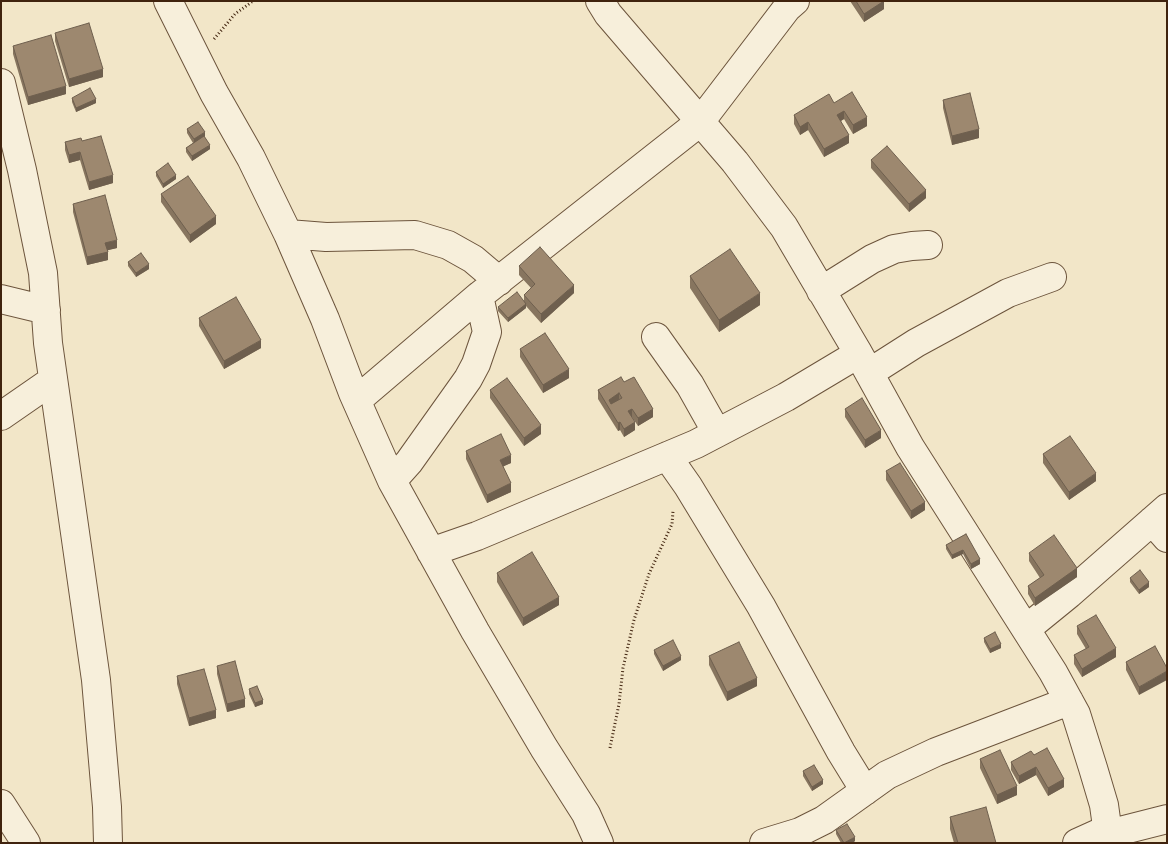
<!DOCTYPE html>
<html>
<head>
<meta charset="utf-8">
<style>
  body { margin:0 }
  #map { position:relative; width:1168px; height:844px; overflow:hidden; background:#f2e6c8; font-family:"IM FELL DW Pica",serif }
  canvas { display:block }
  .frame { position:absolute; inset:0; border:2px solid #40230e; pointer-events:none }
</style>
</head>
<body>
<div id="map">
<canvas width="1168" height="844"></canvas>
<div class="frame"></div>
</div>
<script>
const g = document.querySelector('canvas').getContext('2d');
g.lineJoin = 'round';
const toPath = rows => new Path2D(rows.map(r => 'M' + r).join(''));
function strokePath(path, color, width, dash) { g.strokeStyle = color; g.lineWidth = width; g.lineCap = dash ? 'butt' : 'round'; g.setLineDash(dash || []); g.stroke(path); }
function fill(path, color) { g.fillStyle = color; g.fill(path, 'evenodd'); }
const path = toPath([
  [214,39,235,14,253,1],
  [610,748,619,704,623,668,634,620,649,574,672,524,673,511]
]);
const minor = toPath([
  [168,1,214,93,251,158,288,234,325,319,353,393,392,481,475,631,544,748,586,814,599,843],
  [600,1,608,14,735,162,784,227,857,351,910,447,1053,672,1076,714,1093,768,1104,805,1108,834,1106,843],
  [1,83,22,170,43,273,48,343,96,680,107,807,108,843],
  [288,234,326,237,415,235,448,245,473,259,499,281],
  [821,291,872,259,894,249,912,246,928,245],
  [1,299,46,310],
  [656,337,690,385,717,433],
  [869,373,916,343,1008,293,1052,277],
  [357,400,479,296,700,122,787,8,795,1],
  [1,416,53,380],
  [667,456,688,486,761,606,841,752,865,791],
  [392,481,409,462,468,379,476,364,487,332,479,296],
  [1152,521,1167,538],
  [431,552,477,536,696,444,786,397,858,354],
  [1026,629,1069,594,1167,508],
  [1,804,26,843],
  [1108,834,1167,819],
  [764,843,800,832,824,820,887,775,936,752,1069,701],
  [1077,843,1108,829]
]);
const wall = toPath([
  [850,1,884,1,884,9,864,22],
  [55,33,103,77,69,87,55,41],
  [13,46,66,94,28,105,13,54],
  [72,98,96,103,76,112,72,102],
  [943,100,979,138,952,145,943,108],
  [834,103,867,126,853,134,844,119,841,121,849,143,824,157,808,130,800,135,794,124,794,115],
  [187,129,205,136,204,137,210,149,192,161,186,152,186,148,193,143,187,133],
  [82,141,113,183,89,190,80,160,69,163,65,150,65,142],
  [871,160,926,198,909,212,871,168],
  [156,172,176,179,163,188,156,176],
  [161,194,216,224,190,243,161,202],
  [73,204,117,248,107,250,108,260,87,265,73,212],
  [128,262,149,269,136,277,128,266],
  [519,266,574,293,541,323,526,306,526,308,508,322,498,311,498,307,524,301,524,295,531,288,519,275],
  [690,276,760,305,719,332,690,288],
  [199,318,261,348,224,369,199,326],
  [520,349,569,378,543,393,520,357],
  [624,382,653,417,638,426,632,417,635,430,624,437,620,430,618,431,598,399,598,390],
  [490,390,541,434,524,446,490,398],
  [845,409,881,438,865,448,845,417],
  [466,451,511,463,503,466,511,492,487,503,466,459],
  [1043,454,1096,481,1069,500,1043,463],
  [886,471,925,510,911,519,886,480],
  [966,534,980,564,971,569,963,554,952,559,946,549,946,545],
  [1029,553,1077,577,1035,606,1028,594,1028,586,1040,578,1029,561],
  [497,573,559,605,523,626,497,582],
  [1130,578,1149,587,1139,594,1130,582],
  [1077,626,1116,657,1082,677,1074,664,1074,655,1086,649,1077,634],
  [984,638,1001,648,990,653,984,642],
  [1155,646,1139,695,1126,670,1126,662],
  [654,650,681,660,663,671,654,654],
  [709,656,757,686,727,701,709,665],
  [217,666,245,707,227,712,217,674],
  [177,676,216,718,189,726,177,684],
  [249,689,263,704,255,707,249,694],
  [1034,755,1064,787,1048,796,1036,775,1019,784,1011,770,1011,762],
  [980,759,1017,795,997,804,980,768],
  [803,771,823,784,812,791,803,776],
  [950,817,996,843,954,843,950,829],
  [836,830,855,841,852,843,841,843,836,834]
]);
const shadedWall = toPath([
  [884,1,884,9,864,22,864,14],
  [103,69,103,77,69,87,69,79],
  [66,86,66,94,28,105,28,97],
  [96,99,96,103,76,112,76,108],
  [844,111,844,119,837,123,837,115],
  [867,117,867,126,853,134,853,125],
  [808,122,808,130,800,135,800,127],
  [979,129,979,138,952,145,952,136],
  [205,132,205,136,194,144,194,139],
  [849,135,849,143,824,157,824,149],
  [210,145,210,149,192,161,192,156],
  [80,152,80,160,69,163,69,155],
  [113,175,113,183,89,190,89,182],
  [176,175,176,179,163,188,163,184],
  [926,190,926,198,909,212,909,204],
  [216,216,216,224,190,243,190,235],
  [117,240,117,248,105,251,105,243],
  [108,252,108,260,87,265,87,257],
  [149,264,149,269,136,277,136,273],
  [574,285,574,293,541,323,541,314],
  [760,293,760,305,719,332,719,320],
  [526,304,526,308,508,322,508,318],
  [261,340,261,348,224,369,224,361],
  [569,369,569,378,543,393,543,385],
  [619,393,619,401,609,408,609,400],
  [632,409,632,417,628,419,628,411],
  [653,409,653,417,638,426,638,418],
  [620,422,620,430,618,431,618,423],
  [635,422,635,430,624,437,624,429],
  [541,425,541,434,524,446,524,438],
  [881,430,881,438,865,448,865,440],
  [511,455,511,463,500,468,500,460],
  [1096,473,1096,481,1069,500,1069,492],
  [511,483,511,492,487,503,487,495],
  [925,502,925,510,911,519,911,511],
  [963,550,963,554,952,559,952,555],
  [980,559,980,564,971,569,971,564],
  [1077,568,1077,577,1035,606,1035,598],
  [1149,582,1149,587,1139,594,1139,590],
  [559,597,559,605,523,626,523,618],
  [1001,644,1001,648,990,653,990,649],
  [1116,648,1116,657,1082,677,1082,669],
  [681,656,681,660,663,671,663,666],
  [1167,671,1167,680,1139,695,1139,687],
  [757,678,757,686,727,701,727,692],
  [245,699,245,707,227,712,227,704],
  [263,700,263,704,255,707,255,703],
  [216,710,216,718,189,726,189,718],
  [1036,767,1036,775,1019,784,1019,776],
  [1064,779,1064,787,1048,796,1048,788],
  [823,780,823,784,812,791,812,787],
  [1017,786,1017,795,997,804,997,795],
  [855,837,855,841,852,843,844,843]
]);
const building = toPath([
  [856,1,884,1,864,14,856,1],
  [89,23,103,69,69,79,55,33,89,23],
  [51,35,66,86,28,97,13,46,51,35],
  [90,88,96,99,76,108,72,98,90,88],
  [852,92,867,117,853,125,844,111,837,115,849,135,824,149,808,122,800,127,794,115,829,94,834,103,852,92],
  [970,93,979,129,952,136,943,100,970,93],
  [198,122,205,132,194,139,187,129,198,122],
  [101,136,113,175,89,182,80,152,69,155,65,142,81,138,82,141,101,136],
  [204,136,210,145,192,156,186,148,204,136],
  [887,146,926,190,909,204,871,160,887,146],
  [168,163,176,175,163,184,156,172,168,163],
  [188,176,216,216,190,235,161,194,188,176],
  [105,195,117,240,105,243,108,252,87,257,73,204,105,195],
  [540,247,574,285,541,314,524,295,535,284,519,266,540,247],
  [730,249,760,293,719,320,690,276,730,249],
  [141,253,149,264,136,273,128,262,141,253],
  [517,292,526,304,508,318,498,307,517,292],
  [236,297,261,340,224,361,199,318,236,297],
  [545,333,569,369,543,385,520,349,545,333],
  [621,377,624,382,634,377,653,409,638,418,632,409,628,411,635,422,624,429,620,422,618,423,598,390,621,377],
  [619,393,622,398,611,404,609,400,619,393],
  [507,378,541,425,524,438,490,390,507,378],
  [862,398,881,430,865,440,845,409,862,398],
  [501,434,511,455,500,460,511,483,487,495,466,451,501,434],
  [1070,436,1096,473,1069,492,1043,454,1070,436],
  [900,463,925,502,911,511,886,471,900,463],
  [966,534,980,559,971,564,963,550,952,555,946,545,966,534],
  [1054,535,1077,568,1035,598,1028,586,1044,575,1029,553,1054,535],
  [532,552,559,597,523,618,497,573,532,552],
  [1140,570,1149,582,1139,590,1130,578,1140,570],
  [1096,615,1116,648,1082,669,1074,655,1089,647,1077,626,1096,615],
  [995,632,1001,644,990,649,984,638,995,632],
  [673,640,681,656,663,666,654,650,673,640],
  [739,642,757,678,727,692,709,656,739,642],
  [1155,646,1167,668,1167,671,1139,687,1126,662,1155,646],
  [235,661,245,699,227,704,217,666,235,661],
  [204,669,216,710,189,718,177,676,204,669],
  [257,686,263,700,255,703,249,689,257,686],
  [1047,748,1064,779,1048,788,1036,767,1019,776,1011,762,1031,751,1034,755,1047,748],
  [1000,750,1017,786,997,795,980,759,1000,750],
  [814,765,823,780,812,787,803,771,814,765],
  [986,807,996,843,958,843,950,817,986,807],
  [847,824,855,837,844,843,836,830,847,824]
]);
strokePath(minor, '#6c543c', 30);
strokePath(path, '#40230e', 3, [1, 2.5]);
strokePath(minor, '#f7efdb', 28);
fill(wall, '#87755f');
fill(shadedWall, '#6e5f4e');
fill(building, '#9d886f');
strokePath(building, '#6e5f4e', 1);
</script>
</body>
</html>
